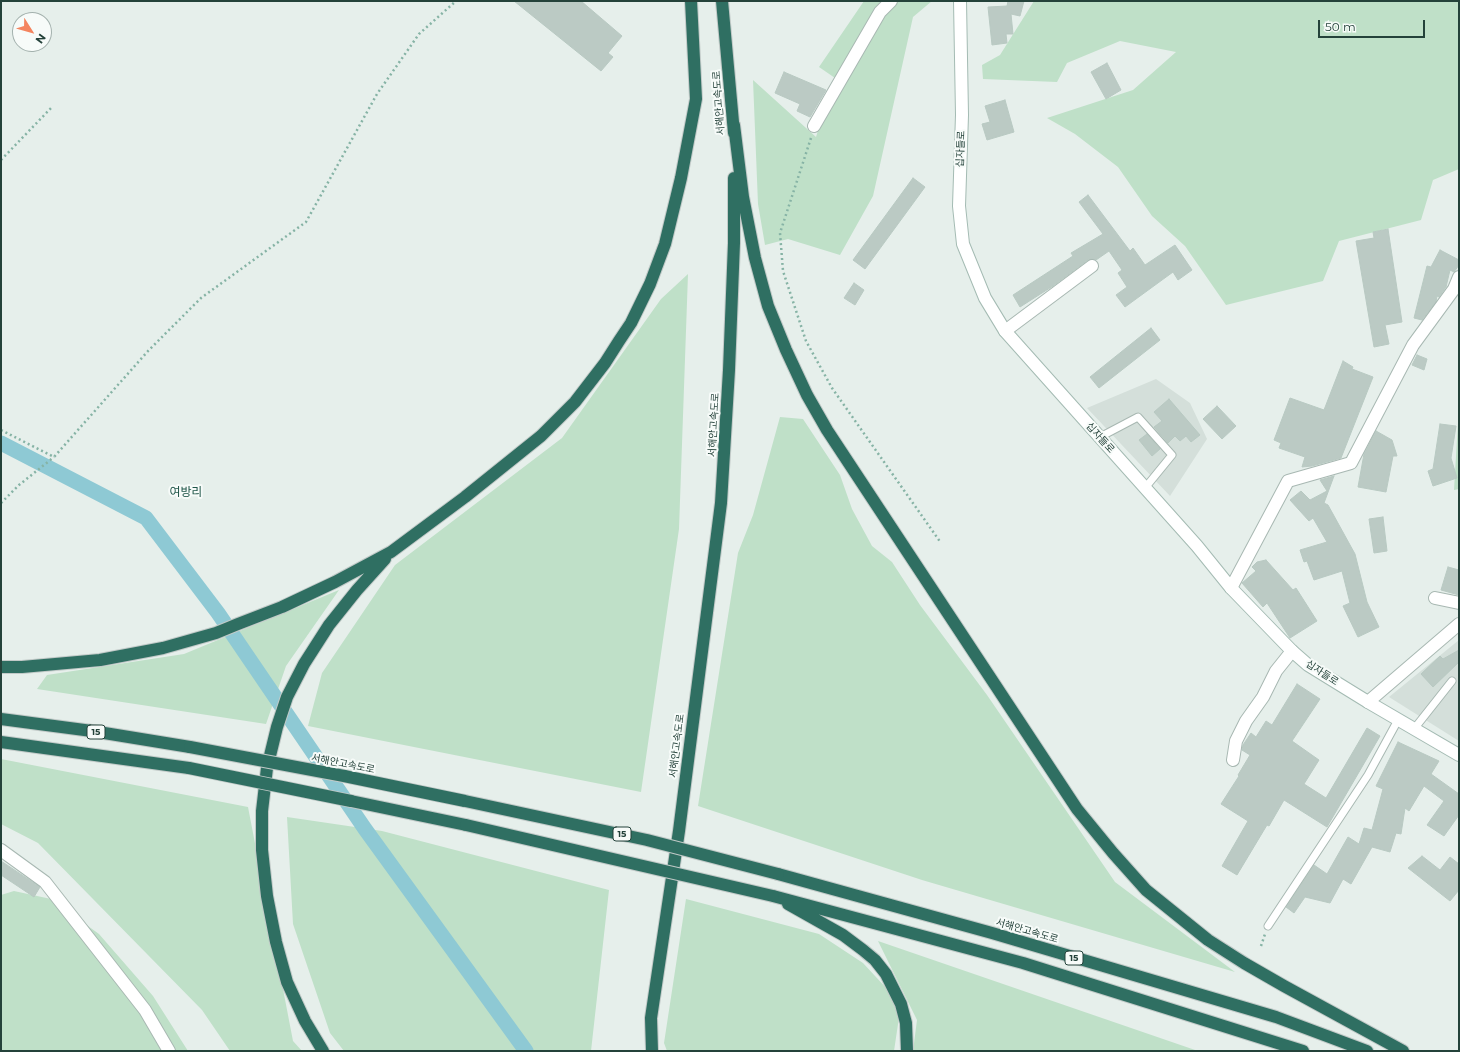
<!DOCTYPE html>
<html>
<head>
<meta charset="utf-8">
<style>
  body { margin:0 }
  #map { position:relative; width:1460px; height:1052px; overflow:hidden; background:#e6efeb; font-family:Montserrat,sans-serif }
  canvas { display:block }
  .frame { position:absolute; inset:0; border:2px solid #24423a; pointer-events:none }
  .north { position:absolute; left:12px; top:12px; width:40px; height:40px; box-sizing:border-box; background:#f7fbf9; border:1px solid #a3b1ad; border-radius:50%; rotate:127deg; font-size:11px; font-weight:700; line-height:16px; text-align:center; color:#24423a }
  .north::after { content:''; display:block; margin:auto; width:14px; height:18px; background:#f4845f; clip-path:polygon(50% 0,100% 100%,50% 72%,0 100%) }
  .scale { position:absolute; left:1318px; top:20px; width:107px; height:18px; box-sizing:border-box; border:2px solid #24423a; border-top:0; padding-left:5px; font-size:12px; line-height:14px; white-space:nowrap; color:#24423a; -webkit-text-stroke:3px #f7fbf9; paint-order:stroke }
</style>
</head>
<body>
<div id="map">
<canvas width="1460" height="1052"></canvas>
<div class="frame"></div>
<div class="north">N</div>
<div class="scale">50 m</div>
</div>
<script>
const g = document.querySelector('canvas').getContext('2d');
g.lineJoin = 'round';
function fill(path, color) { g.fillStyle = color; g.fill(path, 'evenodd'); }
const toPath = rows => new Path2D(rows.map(r => 'M' + r).join(''));
function strokePath(path, color, width, dash) { g.strokeStyle = color; g.lineWidth = width; g.lineCap = dash ? 'butt' : 'round'; g.setLineDash(dash || []); g.stroke(path); }
function label(font, color, halo, rows, align = 'center') {
  g.font = font + ' Montserrat,"Noto Sans KR",sans-serif'; g.lineWidth = 4; g.setLineDash([]); g.textBaseline = 'middle'; g.strokeStyle = halo; g.fillStyle = color; for (const [text, x, y, turn = 0] of rows) {
    g.save(); g.translate(x, y); g.rotate((+turn || 0) * Math.PI / 180); g.textAlign = isNaN(turn) ? turn : align; if (halo) g.strokeText(text, 0, 0); g.fillText(text, 0, 0); g.restore();
  }
}
const built = toPath([
  [1156,379,1190,403,1207,439,1170,496,1087,408],
  [1459,640,1459,741,1389,697]
]);
const green = toPath([
  [864,1,932,1,913,17,873,196,840,255,788,239,765,245,758,204,753,80,816,137,835,78,819,67],
  [1034,1,1459,1,1459,169,1433,180,1421,220,1339,241,1323,281,1226,305,1185,246,1152,216,1118,167,1075,134,1047,118,1133,90,1176,52,1120,41,1067,63,1057,82,983,79,982,65,1000,55],
  [688,274,679,529,641,792,308,726,322,673,395,565,562,438,661,299],
  [1459,406,1459,489,1454,490],
  [780,417,803,419,840,475,852,509,872,546,892,562,920,605,987,695,1115,882,1235,972,922,880,698,806,738,553,753,515],
  [339,590,286,666,266,724,37,689,47,675,184,654],
  [1,759,248,807,293,1041,302,1051,230,1051,202,1010,38,843,1,824],
  [287,817,382,831,609,890,591,1051,344,1051,330,1033,293,924],
  [14,891,51,899,99,934,153,996,188,1051,1,1051,1,895],
  [686,899,819,934,863,963,901,1004,894,1051,667,1051,664,1043],
  [878,941,1198,1051,913,1051,917,1020]
]);
const canal = toPath([
  [1,443,146,518,218,613,365,829,526,1051]
]);
const building = toPath([
  [514,1,581,1,622,36,608,53,613,57,601,71,514,1],
  [1008,1,1024,1,1020,16,1011,14,1013,34,1006,34,1007,43,992,45,988,7,1007,6,1008,1],
  [1107,63,1121,90,1106,99,1091,72,1107,63],
  [784,72,826,90,810,117,797,111,800,104,775,93,784,72],
  [1005,100,1014,132,987,140,982,124,990,122,985,106,1005,100],
  [913,178,925,187,865,269,853,260,913,178],
  [1088,195,1130,251,1133,248,1145,265,1175,245,1192,270,1178,280,1173,272,1125,307,1116,295,1127,287,1118,273,1122,270,1109,251,1096,260,1092,259,1088,260,1053,286,1020,307,1013,295,1073,256,1071,253,1103,234,1079,202,1088,195],
  [1388,229,1402,322,1385,325,1389,344,1374,347,1356,241,1374,238,1373,232,1388,229],
  [1440,250,1459,260,1459,265,1454,272,1450,270,1446,287,1439,297,1437,296,1436,302,1422,320,1414,318,1427,266,1431,267,1440,250],
  [854,283,864,290,855,305,844,298,854,283],
  [1151,328,1160,340,1099,388,1090,377,1151,328],
  [1417,355,1427,359,1424,370,1412,365,1417,355],
  [1343,361,1353,367,1352,369,1373,377,1341,458,1312,466,1302,467,1305,457,1279,448,1281,443,1274,440,1290,398,1324,410,1343,361],
  [1169,399,1200,435,1191,442,1186,436,1180,441,1175,436,1168,443,1154,427,1162,421,1154,412,1169,399],
  [1217,406,1236,426,1222,439,1203,419,1217,406],
  [1440,424,1456,426,1451,458,1457,478,1433,486,1428,471,1433,469,1440,424],
  [1376,431,1392,440,1397,456,1393,456,1386,492,1358,487,1364,454,1376,431],
  [1147,434,1160,449,1152,456,1139,440,1147,434],
  [1334,476,1324,503,1328,505,1355,554,1367,602,1379,627,1358,637,1343,606,1350,603,1342,571,1314,580,1307,561,1304,562,1300,550,1327,542,1313,518,1309,521,1290,500,1301,491,1310,500,1327,491,1320,480,1334,476],
  [1383,517,1387,551,1374,553,1369,519,1383,517],
  [1266,560,1293,590,1296,588,1317,621,1290,638,1267,603,1263,607,1242,583,1256,571,1252,567,1257,562,1266,560],
  [1448,567,1459,570,1459,595,1441,590,1448,567],
  [1459,650,1459,662,1433,687,1421,674,1440,656,1443,659,1459,650],
  [1297,684,1320,699,1292,741,1319,760,1304,784,1326,798,1367,728,1380,736,1327,827,1284,800,1269,826,1267,825,1237,875,1222,866,1248,821,1221,804,1239,776,1238,775,1250,755,1242,750,1243,745,1251,733,1256,737,1266,721,1272,725,1297,684],
  [1398,742,1439,761,1431,774,1459,794,1459,815,1444,836,1427,825,1444,801,1424,786,1409,811,1405,808,1401,834,1396,833,1390,852,1372,847,1351,884,1343,879,1330,903,1305,897,1294,913,1286,907,1314,865,1327,874,1348,837,1359,844,1364,828,1372,830,1383,789,1376,786,1398,742],
  [1422,856,1440,870,1450,857,1459,864,1459,890,1450,901,1408,868,1422,856],
  [1,861,40,887,34,897,1,875,1,861]
]);
const path = toPath([
  [811,138,780,233,783,271,806,341,832,388,941,543],
  [1,160,52,107],
  [1,430,54,457,148,351,201,298,306,222,377,94,419,34,456,1],
  [1,503,19,485,54,457],
  [1261,946,1265,934]
]);
const lane = toPath([
  [1100,437,1138,417,1172,455,1145,488],
  [1414,729,1452,681],
  [1268,926,1368,775,1398,720]
]);
const street = toPath([
  [814,126,880,12,891,1],
  [1005,331,1092,266],
  [1231,588,1288,481,1351,463,1413,345,1454,289,1459,277],
  [1435,598,1459,603],
  [1368,702,1459,624],
  [1233,760,1236,741,1246,721,1263,697,1276,671,1292,651],
  [1,850,45,882,145,1010,169,1051]
]);
const secondary = toPath([
  [960,1,962,115,959,206,963,244,985,298,1005,331,1197,546,1231,588,1292,651,1308,665,1368,702,1459,755]
]);
const highway = toPath([
  [722,1,734,133],
  [734,125,743,197,755,258,768,306,786,350,807,395,827,430,1077,809,1113,853,1146,890,1208,940,1244,963,1284,986,1403,1051],
  [1,667,22,667,100,660,163,648,216,633,238,624,282,607,335,582,391,552,465,497,541,436,575,402,605,363,619,341,631,323,650,284,665,244,681,178,696,99,691,1],
  [1,719,92,731,190,747],
  [1,742,189,768],
  [344,776,465,801],
  [351,801,466,825],
  [778,874,992,933,1276,1017,1367,1051],
  [773,896,1023,963,1303,1051],
  [788,904,843,935,863,950,875,960,886,974,901,1004,906,1023,907,1051],
  [323,1051,305,1021,287,982,276,942,267,896,262,850,262,811,267,768,277,727,287,697,304,664,329,625,357,590,385,559],
  [652,1051,651,1018,679,831,721,503,729,370,734,243,734,178]
]);
const highwayBridge = toPath([
  [190,747,344,776],
  [189,768,351,801],
  [465,801,647,840,778,874],
  [466,825,773,896]
]);
const shields = [
  [96,732,18],
  [622,834,18],
  [1074,958,18]
];
const shieldNames = [
  ["15",96,732],
  ["15",622,834],
  ["15",1074,958]
];
const streetNames = [
  ["서해안고속도로",719,103,-94],
  ["십자들로",961,149,-88],
  ["서해안고속도로",714,425,-87],
  ["십자들로",1100,438,48],
  ["십자들로",1322,673,33],
  ["서해안고속도로",677,746,-83],
  ["서해안고속도로",343,764,11],
  ["서해안고속도로",1027,931,16]
];
const quarterNames = [
  ["여방리",186,492]
];
fill(built, '#d4dfda');
fill(green, '#bfe0c8');
strokePath(canal, '#8ec9d4', 15);
fill(building, '#bbcac4');
strokePath(building, '#b8c9c2', 1);
strokePath(lane, '#a8b8b2', 9);
strokePath(street, '#a8b8b2', 14);
strokePath(secondary, '#a4bbb3', 14);
strokePath(highway, '#c2cac8', 14);
strokePath(path, '#86b3a5', 2.5, [2, 3]);
strokePath(lane, '#fff', 7);
strokePath(street, '#fff', 12);
strokePath(secondary, '#fff', 12);
strokePath(highway, '#2f6f62', 12);
strokePath(highwayBridge, '#c2cac8', 14, []);
strokePath(highwayBridge, '#2f6f62', 12);
for (const [x, y, w] of shields) { const box = new Path2D(); box.roundRect(x - w / 2, y - 7, w, 14, 3); g.fillStyle = '#f7fbf9'; g.fill(box); strokePath(box, '#24423a', 1); }
label('bold 9px', '#24423a', null, shieldNames);
label('10px', '#24423a', '#f7fbf9', streetNames);
label('12px', '#1f5548', '#f7fbf9', quarterNames);
</script>
</body>
</html>
